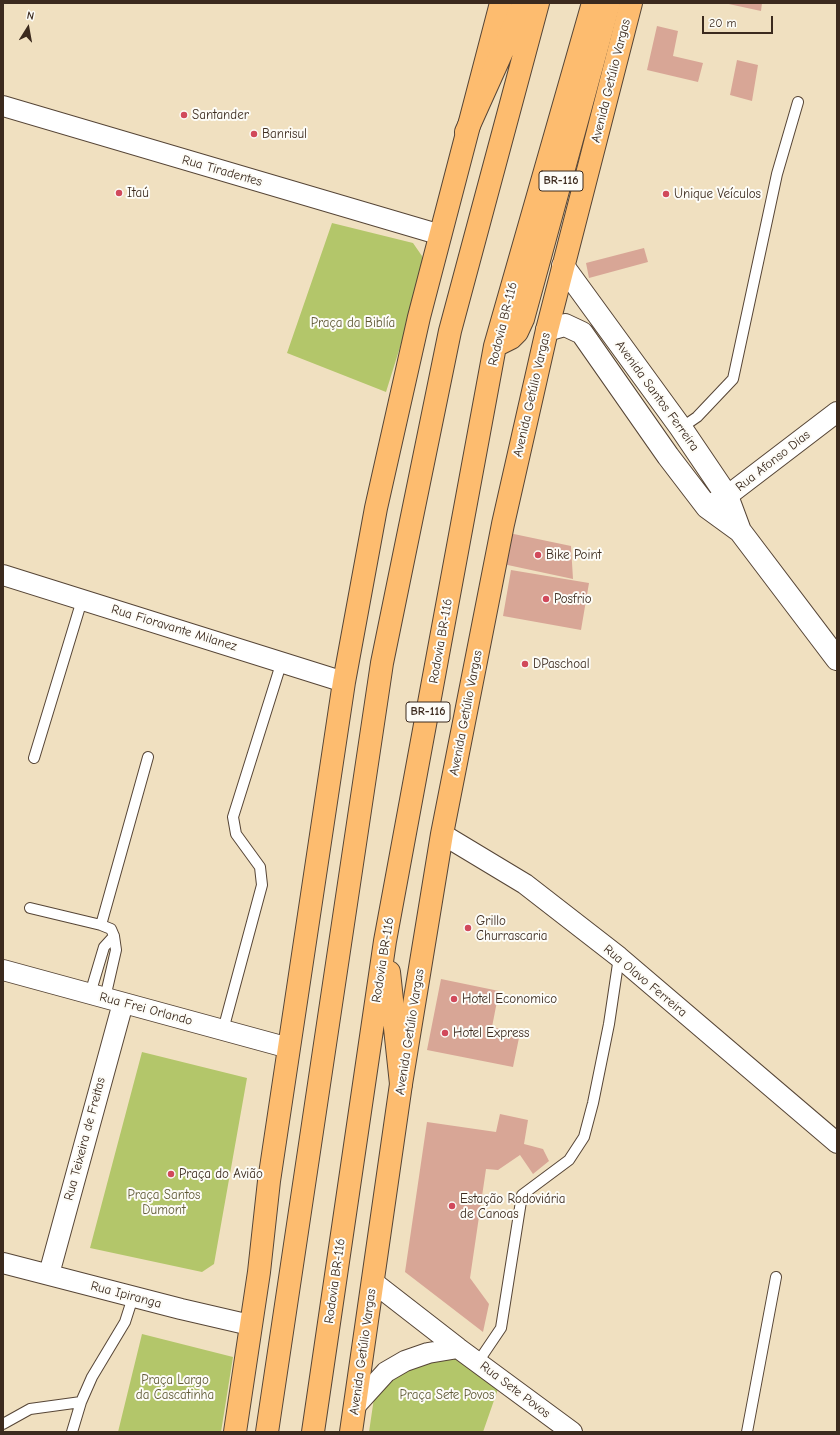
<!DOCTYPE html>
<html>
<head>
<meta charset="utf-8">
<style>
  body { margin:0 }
  #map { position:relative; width:840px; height:1435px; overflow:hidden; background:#f0e0c0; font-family:"Comic Neue",sans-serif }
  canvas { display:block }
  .frame { position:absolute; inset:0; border:4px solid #3b2a1e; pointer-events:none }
  .north { position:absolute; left:8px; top:8px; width:40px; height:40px; -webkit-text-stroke:3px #fdfcf7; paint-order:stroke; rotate:11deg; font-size:11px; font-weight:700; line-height:16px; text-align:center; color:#3b2a1e }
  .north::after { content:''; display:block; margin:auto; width:14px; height:18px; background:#3b2a1e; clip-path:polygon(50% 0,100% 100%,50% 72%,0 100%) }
  .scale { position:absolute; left:702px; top:16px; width:71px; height:18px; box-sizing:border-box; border:2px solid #3b2a1e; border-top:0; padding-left:5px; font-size:12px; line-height:14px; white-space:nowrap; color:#3b2a1e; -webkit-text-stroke:3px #fdfcf7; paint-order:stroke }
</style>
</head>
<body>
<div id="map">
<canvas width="840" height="1435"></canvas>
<div class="frame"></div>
<div class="north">N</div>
<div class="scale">20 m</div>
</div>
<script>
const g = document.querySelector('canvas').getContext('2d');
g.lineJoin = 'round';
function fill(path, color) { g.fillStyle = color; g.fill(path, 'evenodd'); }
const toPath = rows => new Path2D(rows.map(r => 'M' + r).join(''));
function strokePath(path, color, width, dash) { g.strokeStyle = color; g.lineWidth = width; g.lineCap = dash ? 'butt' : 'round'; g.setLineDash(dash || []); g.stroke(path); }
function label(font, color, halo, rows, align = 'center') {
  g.font = font + ' "Comic Neue",sans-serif'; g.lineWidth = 4; g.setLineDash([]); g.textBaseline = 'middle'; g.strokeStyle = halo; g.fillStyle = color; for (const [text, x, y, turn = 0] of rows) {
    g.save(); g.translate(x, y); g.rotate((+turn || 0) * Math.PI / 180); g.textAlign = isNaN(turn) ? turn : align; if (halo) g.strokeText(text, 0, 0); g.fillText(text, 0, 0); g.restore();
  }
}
const green = toPath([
  [332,223,413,243,422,256,425,275,415,299,386,392,287,353],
  [142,1052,247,1078,214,1264,202,1272,90,1248],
  [142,1334,233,1357,221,1432,118,1432],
  [454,1355,499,1386,483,1432,369,1432,374,1398,391,1378,408,1368]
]);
const building = toPath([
  [724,3,762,3,761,11],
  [657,26,678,31,673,56,703,63,698,82,647,70],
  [737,60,758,65,752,101,730,95],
  [644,248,648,262,589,278,586,263],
  [509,533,571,546,573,579,503,564],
  [511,570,589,583,581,630,503,616],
  [441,979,499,991,492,1027,520,1033,513,1067,427,1050],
  [500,1114,528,1120,524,1144,543,1149,549,1161,533,1174,520,1155,498,1170,486,1169,470,1278,489,1304,483,1332,405,1272,427,1122,496,1132]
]);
const service = toPath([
  [681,428,697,417,733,379,777,174,798,102],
  [34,758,82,600],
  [30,908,101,925,111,929,114,936,116,950,105,998],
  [101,925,148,757],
  [90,994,104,947,114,936],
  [223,1030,262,885,260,867,236,834,233,817,282,661],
  [478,1362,501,1328,522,1195,569,1160,584,1137,593,1103,609,1024,619,957],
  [3,1424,30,1409,81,1402],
  [72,1432,81,1402,92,1377,125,1322,133,1297],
  [747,1432,776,1277]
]);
const minor = toPath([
  [3,106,441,235],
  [713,503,727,496,837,412],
  [3,575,344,682],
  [442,834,525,884,619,957,837,1143],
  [3,970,289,1048],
  [3,1263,181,1309,250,1325],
  [49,1274,123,1003],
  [373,1282,458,1348,572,1432],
  [356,1405,386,1372,405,1361,428,1353,458,1348]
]);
const tertiary = toPath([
  [563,266,681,428,727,496,740,531,837,659],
  [547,330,565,325,582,333,668,456,707,507,740,531]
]);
const primary = toPath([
  [235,1432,259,1272,269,1181,344,682,376,508,419,317,501,3],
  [351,1432,401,1084,442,834,503,524,547,330,631,3]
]);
const motorway = toPath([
  [466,132,524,3],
  [495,346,511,338,517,332,523,319,609,3],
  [389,972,401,1084],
  [267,1432,382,663,450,331,538,3],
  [313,1432,385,941,495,346,593,3]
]);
const markers = [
  [184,115,4,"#d1495b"],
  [254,134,4,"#d1495b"],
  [119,193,4,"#d1495b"],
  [666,194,4,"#d1495b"],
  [538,555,4,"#d1495b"],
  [546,599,4,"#d1495b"],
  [525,664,4,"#d1495b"],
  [468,928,4,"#d1495b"],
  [454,999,4,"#d1495b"],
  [445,1033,4,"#d1495b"],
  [171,1174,4,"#d1495b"],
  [452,1206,4,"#d1495b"]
];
const shields = [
  [561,181,44],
  [428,712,44]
];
const shieldNames = [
  ["BR-116",561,181],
  ["BR-116",428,712]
];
const streetNames = [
  ["Avenida Getúlio Vargas",611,81,-76],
  ["Rua Tiradentes",222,171,16],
  ["Rodovia BR-116",503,324,-76],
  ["Avenida Getúlio Vargas",532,395,-77],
  ["Avenida Santos Ferreira",657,396,54],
  ["Rua Afonso Dias",773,461,-38],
  ["Rua Fioravante Milanez",174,628,17],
  ["Rodovia BR-116",441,641,-80],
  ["Avenida Getúlio Vargas",466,713,-79],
  ["Rodovia BR-116",383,960,-81],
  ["Rua Olavo Ferreira",645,981,40],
  ["Rua Frei Orlando",146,1009,15],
  ["Avenida Getúlio Vargas",410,1032,-81],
  ["Rua Teixeira de Freitas",85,1139,-75],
  ["Rodovia BR-116",335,1281,-82],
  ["Rua Ipiranga",126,1295,15],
  ["Avenida Getúlio Vargas",363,1352,-82],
  ["Rua Sete Povos",515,1390,37]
];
const poiNames = [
  ["Santander",192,115],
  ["Banrisul",262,134],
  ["Itaú",127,193],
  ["Unique Veículos",674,194],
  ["Bike Point",546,555],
  ["Posfrio",554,599],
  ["DPaschoal",533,664],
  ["Grillo",476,921],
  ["Churrascaria",476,936],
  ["Hotel Economico",462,999],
  ["Hotel Express",453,1033],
  ["Praça do Avião",179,1174],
  ["Estação Rodoviária",460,1199],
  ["de Canoas",460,1214]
];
const parkNames = [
  ["Praça da Biblía",353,323],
  ["Praça Santos",164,1195],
  ["Dumont",164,1210],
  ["Praça Largo",175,1380],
  ["da Cascatinha",175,1395],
  ["Praça Sete Povos",447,1395]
];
fill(green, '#b3c66a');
fill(building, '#d8a696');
strokePath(service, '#564536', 12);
strokePath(minor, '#564536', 22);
strokePath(tertiary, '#564536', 24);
strokePath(primary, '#564536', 24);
strokePath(motorway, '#564536', 24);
strokePath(service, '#fff', 10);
strokePath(minor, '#fff', 20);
strokePath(tertiary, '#fff', 22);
strokePath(primary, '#fdbc6f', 22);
strokePath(motorway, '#fdbc6f', 22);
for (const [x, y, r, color] of markers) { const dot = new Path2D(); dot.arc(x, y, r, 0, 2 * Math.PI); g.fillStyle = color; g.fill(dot); strokePath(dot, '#fdfcf7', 1.5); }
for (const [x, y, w] of shields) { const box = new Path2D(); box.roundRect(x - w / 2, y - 10, w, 20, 3); g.fillStyle = '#fdfcf7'; g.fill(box); strokePath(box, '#3b2a1e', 1); }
label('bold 12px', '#3b2a1e', null, shieldNames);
label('13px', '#3b2a1e', '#fdfcf7', streetNames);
label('13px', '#3b2a1e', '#fdfcf7', poiNames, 'left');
label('13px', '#5f5935', '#fdfcf7', parkNames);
</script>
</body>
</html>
